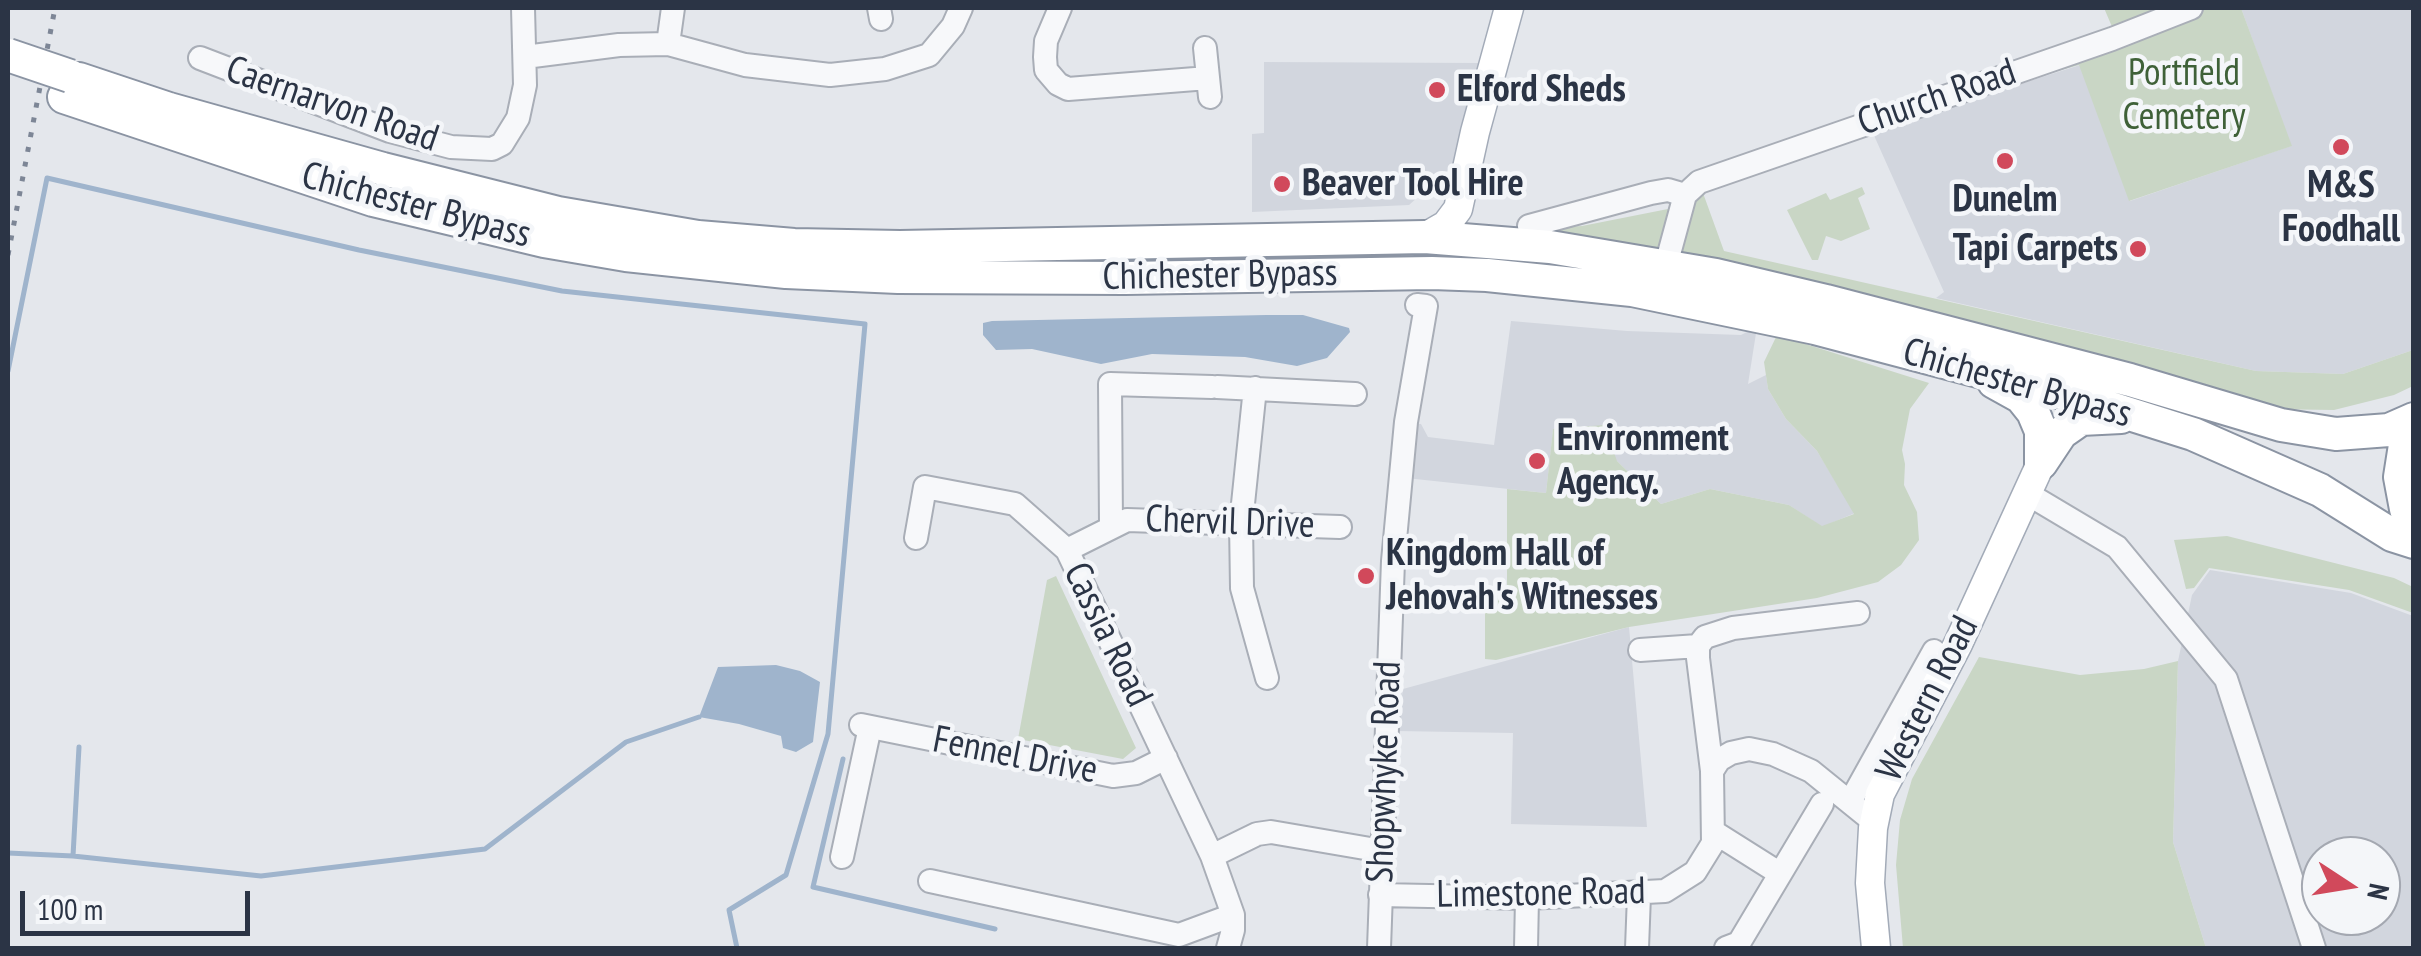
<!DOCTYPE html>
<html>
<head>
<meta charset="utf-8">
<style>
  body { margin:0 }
  #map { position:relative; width:2421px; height:956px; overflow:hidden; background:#e4e7ec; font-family:"PT Sans Narrow",sans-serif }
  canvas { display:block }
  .frame { position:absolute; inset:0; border:10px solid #2b3445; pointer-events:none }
  .north { position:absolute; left:2301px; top:836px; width:100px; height:100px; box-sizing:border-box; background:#f4f6f9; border:2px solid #a4a8b1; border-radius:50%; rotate:102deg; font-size:28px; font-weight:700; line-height:40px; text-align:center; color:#2b3445 }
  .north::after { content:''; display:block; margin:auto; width:35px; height:45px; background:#d1495b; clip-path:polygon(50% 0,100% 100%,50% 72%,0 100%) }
  .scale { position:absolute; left:20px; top:891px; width:230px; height:45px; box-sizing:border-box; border:5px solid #2b3445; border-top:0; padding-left:12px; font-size:30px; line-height:35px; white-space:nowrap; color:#2b3445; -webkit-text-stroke:8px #f4f6f9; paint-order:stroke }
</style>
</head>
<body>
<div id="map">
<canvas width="2421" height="956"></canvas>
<div class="frame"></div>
<div class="north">N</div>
<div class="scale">100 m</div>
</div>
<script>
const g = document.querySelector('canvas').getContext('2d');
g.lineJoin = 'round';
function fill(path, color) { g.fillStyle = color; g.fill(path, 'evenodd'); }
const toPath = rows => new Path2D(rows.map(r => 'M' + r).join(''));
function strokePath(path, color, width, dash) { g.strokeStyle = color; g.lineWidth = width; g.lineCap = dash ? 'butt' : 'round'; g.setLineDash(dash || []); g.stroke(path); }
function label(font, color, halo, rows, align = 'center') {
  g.font = font + ' "PT Sans Narrow",sans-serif'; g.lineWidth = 9; g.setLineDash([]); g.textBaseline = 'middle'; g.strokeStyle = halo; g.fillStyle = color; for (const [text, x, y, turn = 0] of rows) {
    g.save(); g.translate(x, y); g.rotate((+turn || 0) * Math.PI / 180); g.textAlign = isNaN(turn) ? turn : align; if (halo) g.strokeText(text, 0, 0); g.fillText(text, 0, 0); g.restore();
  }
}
const built = toPath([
  [2241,8,2413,8,2413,350,2343,374,2256,371,1936,298,1944,292,1872,131,2080,65,2130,201,2291,146],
  [1264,62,1480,63,1455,164,1409,205,1252,212,1252,134,1264,133],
  [1511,321,1627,331,1741,335,1757,327,1748,384,1766,375,1768,389,1786,419,1817,451,1855,513,1822,527,1789,505,1710,489,1661,504,1617,461,1553,430,1546,493,1406,478,1412,423,1421,424,1428,437,1494,445],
  [2210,570,2351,593,2413,616,2413,948,2206,948,2173,842,2178,661,2192,595],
  [2321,856,2381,856,2381,916,2321,916],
  [1629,627,1647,827,1511,824,1513,733,1397,731,1403,689]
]);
const green = toPath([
  [2104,8,2241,8,2292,146,2129,201,2079,65,2022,81,2113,29],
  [1699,182,1724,251,2256,371,2343,374,2413,350,2413,386,2394,395,2334,410,2267,409,1685,259,1677,249],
  [1862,187,1865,194,1858,198,1870,229,1841,241,1826,236,1818,260,1812,260,1787,210,1826,193,1830,200],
  [1673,208,1664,242,1655,250,1525,229,1582,226],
  [1777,335,1929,383,1910,409,1902,450,1905,464,1904,485,1917,512,1919,540,1901,565,1878,582,1817,598,1629,627,1496,660,1485,659,1485,597,1507,589,1507,489,1546,493,1553,429,1604,425,1617,461,1661,504,1710,489,1789,505,1822,526,1854,514,1817,451,1786,419,1768,389,1764,362],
  [2227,536,2394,578,2413,587,2413,613,2349,590,2209,568,2194,588,2186,589,2174,540],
  [1056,576,1136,748,1123,759,1018,739,1047,580],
  [1979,657,2080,675,2144,669,2178,661,2173,842,2206,948,1903,948,1896,865,1900,820,1912,779]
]);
const water = toPath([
  [1266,315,1303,315,1349,328,1350,332,1327,358,1297,366,1245,357,1152,354,1101,364,1032,349,996,350,983,335,983,323,992,321],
  [776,665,800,671,820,682,813,742,796,752,783,748,781,736,739,724,699,717,718,667]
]);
const stream = toPath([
  [8,371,47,178,359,250,562,291,865,324,828,734,786,875,729,910,737,948],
  [843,759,813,887,995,929],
  [8,853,73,856,261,876,485,849,626,742,699,717],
  [73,856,79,747]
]);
const minor = toPath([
  [879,8,881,19],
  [1060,8,1046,41,1045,57,1046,70,1058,84,1068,89,1208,78],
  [668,44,673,8],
  [1205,48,1210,97],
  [525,57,619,45,668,44,745,65,830,75,885,69,929,55,953,26,961,8],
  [200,58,390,131,451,147,492,149,502,144,518,118,525,85,523,8],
  [1529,226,1651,193,1668,190,1685,195],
  [1666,265,1685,195,1699,182,2112,39,2191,8],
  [1217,387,1355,394],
  [1255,388,1241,523,1242,588,1267,678],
  [2028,494,2117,547,2226,679,2314,948],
  [1111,526,1110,384,1212,387],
  [916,538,925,487,1015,504,1067,550,1212,856,1233,915,1233,930,1228,948],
  [1067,550,1127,520,1340,527],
  [1640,650,1698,646],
  [861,725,1113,776,1136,773,1166,758],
  [1712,771,1698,658,1698,646,1705,637,1733,628,1858,613],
  [1850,802,1934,651],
  [1714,832,1779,873],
  [1212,856,1257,834,1271,832,1382,851],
  [842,857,870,727],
  [930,881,1179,935,1233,915],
  [1380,895,1527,898,1665,891,1695,872,1713,843,1712,771,1719,760,1731,753,1749,749,1773,754,1811,771,1874,822],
  [1379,948,1393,561,1406,422,1426,306,1417,305],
  [1526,948,1527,898],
  [1637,948,1639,895],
  [1726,948,1739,943,1822,804]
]);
const major = toPath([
  [1425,237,1446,225,1458,209,1475,132,1509,8],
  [1876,948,1870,883,1873,828,1880,794,1958,644,2041,463]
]);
const highway = toPath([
  [79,79,169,109,383,169,558,213,698,237,794,245,900,247,1425,237,1550,247,1716,275,1826,301,2130,380,2281,425,2336,434,2389,430,2414,419],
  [64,97,373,200,544,241,626,255,786,272,898,277,1125,278,1432,273,1487,275,1632,290,1815,328,2066,394,2193,434,2320,490,2392,535,2414,542],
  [1994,382,2021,397,2033,412,2041,431,2041,463],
  [2414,428,2405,445,2400,477,2406,509,2414,522],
  [2041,463,2061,433,2081,419,2121,417]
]);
const rail = toPath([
  [8,255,55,8]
]);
const highwayBridge = toPath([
  [8,55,70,76]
]);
const markers = [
  [1437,90,10,"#d1495b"],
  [2341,147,10,"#d1495b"],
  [2005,161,10,"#d1495b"],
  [1282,184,10,"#d1495b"],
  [2138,249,10,"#d1495b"],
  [1537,461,10,"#d1495b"],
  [1366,576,10,"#d1495b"]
];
const parkNames = [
  ["Portfield",2184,74],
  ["Cemetery",2184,118]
];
const poiNames = [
  ["Elford Sheds",1457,90],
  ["Beaver Tool Hire",1302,184],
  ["M&S",2341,186,"center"],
  ["Foodhall",2341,230,"center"],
  ["Dunelm",2005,200,"center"],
  ["Tapi Carpets",2118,249,"right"],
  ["Environment",1557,439],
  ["Agency.",1557,483],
  ["Kingdom Hall of",1386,554],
  ["Jehovah's Witnesses",1386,598]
];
const streetNames = [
  ["Church Road",1937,98,-19],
  ["Caernarvon Road",332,105,19],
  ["Chichester Bypass",416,206,15],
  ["Chichester Bypass",1220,276,-1],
  ["Chichester Bypass",2017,384,16],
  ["Chervil Drive",1230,523,2],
  ["Cassia Road",1107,635,64],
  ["Western Road",1928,699,-63],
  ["Fennel Drive",1015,756,11],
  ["Shopwhyke Road",1385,772,-88],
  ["Limestone Road",1541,894,-1]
];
fill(built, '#d2d6de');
fill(green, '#c9d6c5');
fill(water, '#9fb4cc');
strokePath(stream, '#9fb4cc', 5);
strokePath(minor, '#a9aeb7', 26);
strokePath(major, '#a3abb8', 31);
strokePath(highway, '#8b94a3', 36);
strokePath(minor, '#f7f8fa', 22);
strokePath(major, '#fff', 28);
strokePath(highway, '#fff', 32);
strokePath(rail, '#7d8696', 5, [5, 10]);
strokePath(highwayBridge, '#8b94a3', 36, []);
strokePath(highwayBridge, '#fff', 32);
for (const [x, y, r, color] of markers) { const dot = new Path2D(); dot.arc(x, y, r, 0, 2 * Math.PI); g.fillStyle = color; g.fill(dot); strokePath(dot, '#f4f6f9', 4); }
label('38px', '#3f6138', '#f4f6f9', parkNames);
label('bold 38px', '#2b3445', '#f4f6f9', poiNames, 'left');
label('38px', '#2b3445', '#f4f6f9', streetNames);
</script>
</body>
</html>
